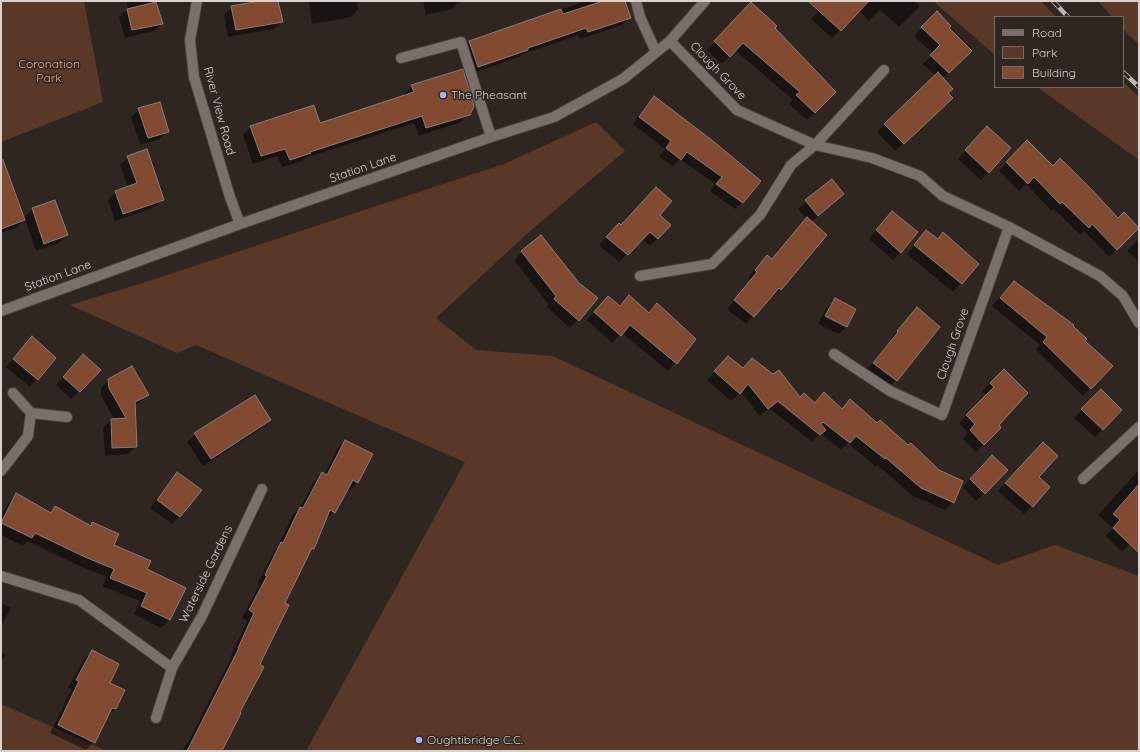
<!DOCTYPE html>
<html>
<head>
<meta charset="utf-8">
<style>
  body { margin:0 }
  #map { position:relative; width:1140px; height:752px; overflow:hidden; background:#2f2622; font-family:Quicksand,sans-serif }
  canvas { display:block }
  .frame { position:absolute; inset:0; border:2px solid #d8d1ce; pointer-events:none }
  .legend { position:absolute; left:994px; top:16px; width:130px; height:72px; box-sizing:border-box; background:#2f2622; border:1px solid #736a67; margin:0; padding:5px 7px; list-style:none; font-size:12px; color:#d8d1ce }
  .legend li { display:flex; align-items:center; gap:8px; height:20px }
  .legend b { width:20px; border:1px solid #736a67 }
</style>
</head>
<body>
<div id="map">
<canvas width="1140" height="752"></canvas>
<div class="frame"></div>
<ul class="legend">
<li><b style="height:5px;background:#7a6f6a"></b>Road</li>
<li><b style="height:11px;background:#5a3828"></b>Park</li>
<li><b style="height:11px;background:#814a31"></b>Building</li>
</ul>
</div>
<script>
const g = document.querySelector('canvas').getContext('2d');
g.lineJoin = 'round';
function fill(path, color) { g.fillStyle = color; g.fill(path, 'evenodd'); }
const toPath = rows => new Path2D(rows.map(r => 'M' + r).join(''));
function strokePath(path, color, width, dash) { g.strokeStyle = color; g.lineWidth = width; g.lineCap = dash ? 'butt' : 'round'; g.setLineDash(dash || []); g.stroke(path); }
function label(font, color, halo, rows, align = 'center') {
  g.font = font + ' Quicksand,sans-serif'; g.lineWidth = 3; g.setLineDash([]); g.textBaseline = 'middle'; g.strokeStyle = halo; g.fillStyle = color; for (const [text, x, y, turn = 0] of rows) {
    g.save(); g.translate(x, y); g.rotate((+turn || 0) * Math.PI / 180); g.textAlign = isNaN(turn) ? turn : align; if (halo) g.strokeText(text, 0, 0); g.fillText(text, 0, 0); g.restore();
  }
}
const green = toPath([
  [1,1,84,1,103,102,1,142],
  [933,1,1041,1,1056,17,995,17,995,55],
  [1098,1,1139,1,1139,45,1123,29,1123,17,1112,17],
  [1123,82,1139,97,1139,160,1037,87,1123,87],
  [596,122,625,151,530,231,436,318,476,350,553,356,998,565,1055,545,1139,576,1139,751,306,751,465,462,196,345,177,353,70,305,146,282,504,164],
  [1,704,107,751,1,751]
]);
const shadow = toPath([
  [126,1,155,1,162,24,154,31,125,38,119,17,128,9],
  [266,1,277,1,282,21,274,29,228,37,224,15,232,7],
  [311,1,357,1,358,9,351,17,312,24,309,3],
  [423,1,459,1,452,9,426,15],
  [583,1,624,1,630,17,622,25,580,39,578,35,523,54,519,57,470,74,462,50,470,42,527,22,529,20,584,2],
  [828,1,915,1,920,6,899,27,880,10,869,21,859,10,832,38,811,19],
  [743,12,773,28,835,92,807,120,789,104,793,100,735,50,722,64,707,50],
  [937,12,948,28,971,51,942,79,947,93,944,106,895,151,877,132,936,76,923,64,933,54,914,36],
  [412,86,469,114,461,122,419,136,414,123,305,158,302,161,282,167,277,156,253,164,243,135,250,127,320,124,405,96,404,94],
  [654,98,712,142,742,202,735,209,710,191,715,184,680,159,673,166,659,156,665,149,633,124,647,105],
  [139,109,168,131,160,139,140,145,131,117],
  [987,127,989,172,981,180,958,159],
  [1027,141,1053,167,1118,220,1138,228,1109,257,1084,231,1080,235,1054,209,1052,211,1026,184,1019,191,999,171],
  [128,157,163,199,155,207,115,221,108,200,116,192,128,187,120,165],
  [1,178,23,218,33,209,67,235,59,243,36,251,25,219,16,228,1,233],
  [831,180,835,202,811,222,825,235,781,290,773,297,771,296,746,324,727,309,750,280,748,278,759,264,767,256,771,260,807,219,798,209],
  [658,215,658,238,650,246,642,239,619,262,599,245,611,232,621,226],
  [884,220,901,252,893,260,869,239],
  [926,231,937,240,943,233,978,264,953,292,907,254],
  [1139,239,1139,262,1127,251],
  [522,252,578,320,570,328,547,307,549,305,514,260],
  [1014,282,1072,326,1084,341,1111,366,1083,396,1036,350,1040,345,992,306],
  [629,297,648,313,657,304,695,339,668,371,622,333,612,343,587,320,601,305,619,307],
  [835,299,847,326,839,334,818,324,827,307],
  [917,308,896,380,888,388,866,371,891,340,890,339],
  [25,345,37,379,30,387,6,367],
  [75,363,99,370,71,399,56,385],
  [721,365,742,369,800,399,814,403,824,393,953,502,945,510,913,496,877,465,876,467,848,443,841,450,820,433,812,442,769,408,760,416,741,392,731,401,707,380],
  [775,397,816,430,816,433,773,399],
  [1004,370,997,425,1000,428,976,452,963,439,968,433,959,423,987,395,982,391],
  [109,380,148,394,140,402,134,405,136,446,128,454,105,456,103,428,111,420,115,420,101,396,101,388],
  [1101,390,1121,410,1095,437,1074,418],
  [270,420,262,428,203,466,187,442,195,434],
  [345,441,358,482,350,490,347,489,334,512,326,520,313,548,309,552,284,603,239,713,222,748,227,751,182,751,190,739,232,656,231,656,247,621,242,618,260,584,258,583,274,551,278,547,292,516,300,508,314,482,322,474,324,475,337,449],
  [1043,443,1038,477,1049,487,1024,514,998,491],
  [985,464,1007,470,976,501,963,487],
  [1139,470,1139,535,1122,552,1106,536,1113,528,1098,515],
  [178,473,180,516,172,524,150,508,170,481],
  [17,494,49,513,55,507,90,526,92,523,113,546,146,569,184,589,169,620,161,628,134,614,140,601,102,586,107,577,77,565,28,541,23,546,1,535,1,517,9,502],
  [1,603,11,608,1,627],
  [92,651,109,684,115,709,106,717,94,742,86,750,50,733,72,689,68,688,84,659],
  [1,652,6,655,1,662]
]);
const building = toPath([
  [260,1,278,1,283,22,236,30,231,6,260,1],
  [603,1,625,1,631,18,588,32,586,28,528,48,528,50,478,67,469,41,561,9,563,14,603,1],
  [808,1,869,1,841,31,808,1],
  [156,2,163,24,132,30,127,9,156,2],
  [751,2,777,26,775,28,836,92,815,113,796,95,800,92,743,43,730,57,714,41,751,2],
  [937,11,951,26,949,28,972,51,949,73,930,55,940,45,921,27,937,11],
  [463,69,474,106,470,115,426,128,422,116,310,152,311,153,290,160,285,149,261,156,250,126,314,105,320,123,414,92,411,85,463,69],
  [938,72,953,89,948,93,953,98,904,144,884,124,938,72],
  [654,96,713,141,761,181,743,203,716,184,722,177,687,152,681,160,666,148,671,141,639,117,654,96],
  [160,102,169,132,148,138,138,108,160,102],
  [987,126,1011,148,989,173,965,150,987,126],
  [1027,140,1053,166,1060,158,1094,192,1118,218,1124,212,1139,228,1117,250,1092,224,1089,228,1062,202,1060,204,1034,177,1028,184,1006,162,1027,140],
  [147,149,164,200,123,214,115,191,137,183,127,156,147,149],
  [3,160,25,220,1,229,1,161,3,160],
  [832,179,844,194,818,216,805,200,832,179],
  [656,187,672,201,660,215,671,225,658,239,650,232,628,255,606,237,619,223,621,225,656,187],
  [55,200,68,235,44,244,32,208,55,200],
  [892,211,918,232,901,253,876,230,892,211],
  [807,217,827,235,781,290,779,288,754,317,734,300,757,272,755,270,767,255,772,259,807,217],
  [926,230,938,239,943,232,979,264,962,284,914,245,926,230],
  [541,235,579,283,598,298,579,321,554,299,556,296,521,251,541,235],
  [1014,281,1074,325,1073,326,1087,339,1085,341,1113,366,1091,389,1043,342,1047,337,1000,298,1014,281],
  [629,295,649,313,657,303,696,339,677,364,630,325,621,336,594,312,608,296,620,306,629,295],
  [835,298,856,309,847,327,825,316,835,298],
  [917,307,940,327,897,381,873,363,898,332,897,331,917,307],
  [32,336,56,358,38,380,13,359,32,336],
  [83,354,101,370,80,392,63,377,83,354],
  [728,356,743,368,752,358,773,374,779,370,800,397,804,393,815,403,824,392,842,409,850,399,877,423,880,420,908,445,911,443,939,470,963,481,954,503,921,488,886,458,885,459,856,436,850,443,823,422,821,424,826,430,820,435,778,401,768,409,748,384,740,394,714,371,728,356],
  [132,366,149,395,135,402,137,447,112,448,111,419,126,418,109,388,108,379,132,366],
  [1004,369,1028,393,999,425,1001,428,984,445,970,430,975,424,966,415,994,387,990,383,1004,369],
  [1101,389,1122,410,1103,430,1081,409,1101,389],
  [255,395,271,420,211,459,194,433,255,395],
  [345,440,373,454,358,483,353,480,335,513,330,510,314,549,312,548,285,603,289,605,260,664,264,667,240,712,241,713,222,751,187,751,239,648,238,648,254,613,249,610,267,576,265,575,281,542,283,543,300,507,303,508,322,472,327,475,345,440],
  [1043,442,1058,456,1039,477,1050,487,1033,507,1005,483,1043,442],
  [992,455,1008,470,985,494,970,479,992,455],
  [177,472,202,490,180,517,157,500,177,472],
  [1139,484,1139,553,1113,528,1120,520,1113,514,1139,484],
  [16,493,51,513,55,506,91,526,92,522,119,534,114,545,151,561,147,569,186,588,170,620,141,606,147,593,110,578,114,569,85,557,35,533,32,538,1,523,16,493],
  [92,650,119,664,110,683,125,690,116,709,112,708,95,743,58,725,79,681,76,680,92,650]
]);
const minor = toPath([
  [197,1,190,40,194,77,230,197,240,224],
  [636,1,640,17,656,52],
  [670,41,737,110,815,145,872,158,920,176,943,196,1009,227,1100,276,1123,296,1139,323],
  [401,58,461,42,491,137],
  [640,276,712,264,760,215,791,165,815,145,884,70],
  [1,311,240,224,491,137,554,117,623,79,670,41,705,1],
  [834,354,890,391,942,415,1009,227],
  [31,413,67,417],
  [1,471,28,436,31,413,13,393],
  [1083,479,1139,427],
  [1,576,79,600,172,668,202,616,262,489],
  [156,718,172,668]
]);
const rail = toPath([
  [1053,1,1068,17],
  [1123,72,1139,87]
]);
const markers = [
  [443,95,4,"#a6b1fc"],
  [419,740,4,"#a6b1fc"]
];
const parkNames = [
  ["Coronation",49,64],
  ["Park",49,78]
];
const streetNames = [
  ["Clough Grove",718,71,46],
  ["River View Road",219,111,75],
  ["Station Lane",363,168,-19],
  ["Station Lane",58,276,-20],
  ["Clough Grove",953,344,-71],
  ["Waterside Gardens",206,574,-64]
];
const poiNames = [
  ["The Pheasant",451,95],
  ["Oughtibridge C.C.",427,740]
];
fill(green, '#5a3828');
fill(shadow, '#0007');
fill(building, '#814a31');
strokePath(building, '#897d78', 1);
strokePath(minor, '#49413e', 12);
strokePath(minor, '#7a6f6a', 10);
strokePath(rail, '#beb7b3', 4.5);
strokePath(rail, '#2f2622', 3, [9]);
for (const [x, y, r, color] of markers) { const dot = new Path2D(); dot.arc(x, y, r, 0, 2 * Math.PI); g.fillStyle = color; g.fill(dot); strokePath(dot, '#2f2622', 1.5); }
label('12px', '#ffa982', '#2f2622', parkNames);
label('12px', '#d8d1ce', '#2f2622', streetNames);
label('12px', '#d8d1ce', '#2f2622', poiNames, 'left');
</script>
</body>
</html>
